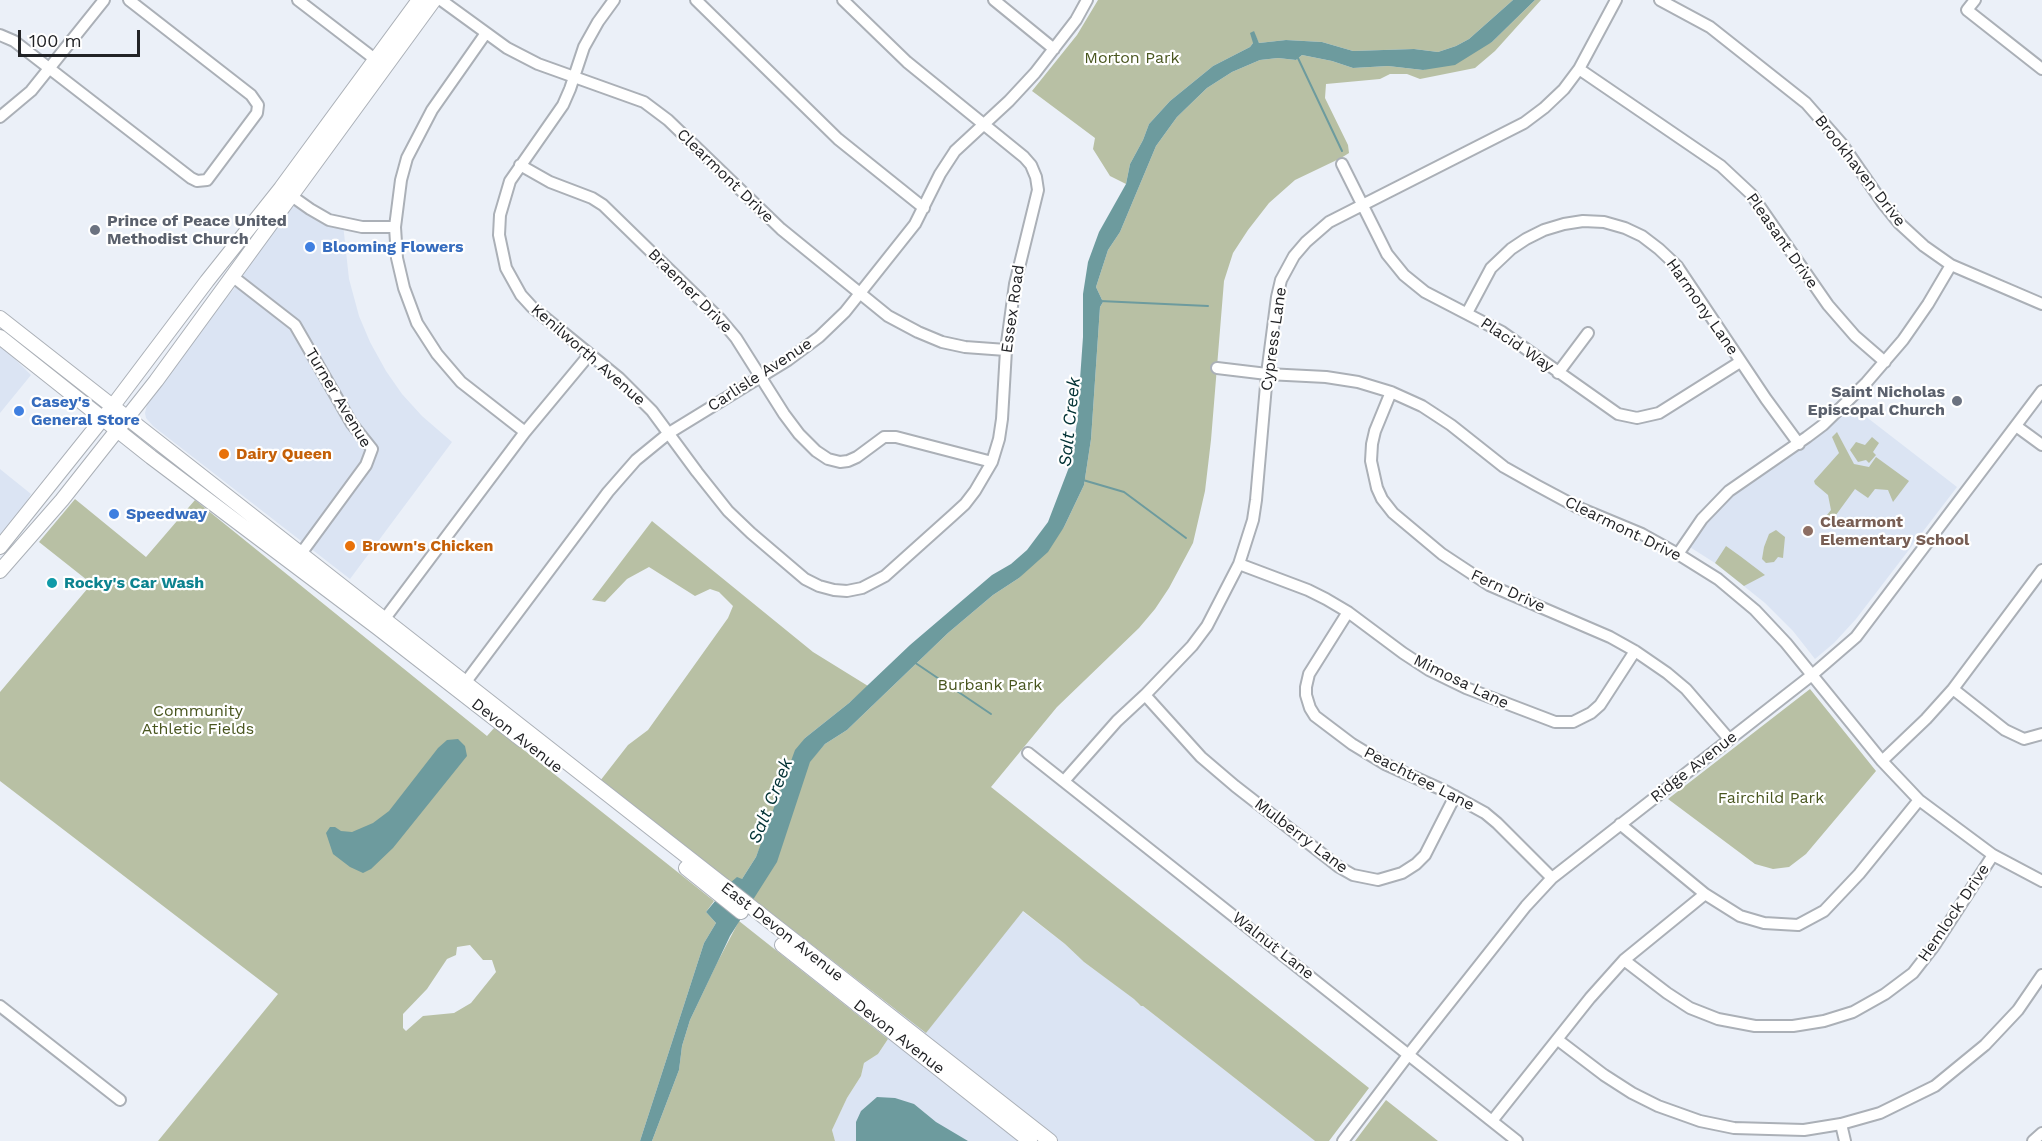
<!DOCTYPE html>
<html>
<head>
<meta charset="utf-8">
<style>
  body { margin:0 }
  #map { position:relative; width:2042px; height:1141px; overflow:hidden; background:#ebf0f8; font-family:"Work Sans",sans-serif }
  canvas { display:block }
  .scale { position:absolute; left:18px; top:30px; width:122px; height:27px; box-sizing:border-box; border:3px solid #222326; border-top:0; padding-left:8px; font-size:18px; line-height:21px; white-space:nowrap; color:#222326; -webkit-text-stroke:4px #fff; paint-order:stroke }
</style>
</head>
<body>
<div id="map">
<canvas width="2042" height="1141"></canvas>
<div class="scale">100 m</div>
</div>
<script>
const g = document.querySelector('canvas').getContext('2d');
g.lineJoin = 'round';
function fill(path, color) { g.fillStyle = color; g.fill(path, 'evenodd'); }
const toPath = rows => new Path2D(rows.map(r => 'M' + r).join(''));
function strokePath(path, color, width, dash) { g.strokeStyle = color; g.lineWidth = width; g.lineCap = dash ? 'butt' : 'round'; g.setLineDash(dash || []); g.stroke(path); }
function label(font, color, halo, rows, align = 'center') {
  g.font = font + ' "Work Sans",sans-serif'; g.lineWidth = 4.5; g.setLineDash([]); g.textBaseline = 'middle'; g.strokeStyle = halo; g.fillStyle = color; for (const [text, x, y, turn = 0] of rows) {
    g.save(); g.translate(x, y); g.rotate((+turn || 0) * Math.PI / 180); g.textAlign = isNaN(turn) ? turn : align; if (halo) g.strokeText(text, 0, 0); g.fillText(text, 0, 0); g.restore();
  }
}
const built = toPath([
  [297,200,343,224,349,279,359,316,370,342,386,371,402,394,422,416,452,442,350,579,153,426,146,418,145,413,148,401,223,300,233,290,251,261],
  [0,344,31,375,0,413],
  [1847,402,1957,487,1856,619,1834,643,1815,659,1793,631,1765,603,1715,563,1685,544,1702,519],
  [0,469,31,494,21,512,0,536],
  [1022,911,1065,944,1084,962,1134,998,1138,1004,1143,1006,1315,1141,835,1141,832,1130,847,1098,861,1076,864,1063,878,1054,888,1039,877,1031,895,1008,926,1032]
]);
const green = toPath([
  [1098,0,1513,0,1469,39,1456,46,1438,52,1414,49,1353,51,1322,42,1286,40,1259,43,1253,31,1253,43,1250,47,1213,66,1170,101,1149,124,1143,140,1130,164,1126,184,1110,176,1093,149,1095,138,1032,91,1077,35],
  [1535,0,1541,0,1495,51,1475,68,1420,79,1407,74,1390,74,1380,79,1326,84,1325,98,1348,145,1349,153,1341,158,1295,180,1269,203,1248,230,1233,253,1224,281,1211,440,1205,491,1193,543,1169,588,1155,609,1139,628,1057,707,991,787,1369,1088,1329,1141,1315,1141,1143,1006,1141,1006,1134,999,1084,962,1065,944,1023,911,926,1033,753,899,809,762,825,744,847,730,948,633,993,595,1019,578,1064,527,1084,485,1091,439,1100,307,1103,302,1096,287,1108,250,1120,232,1156,146,1177,117,1207,88,1232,72,1260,60,1278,58,1296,60,1302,55,1332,61,1353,68,1388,66,1423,70,1492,42],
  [1837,432,1854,464,1869,467,1876,457,1909,481,1893,502,1888,490,1875,489,1868,498,1855,489,1833,519,1827,515,1831,510,1828,495,1815,484,1814,481,1839,453,1832,437],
  [1872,437,1879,443,1873,452,1876,455,1869,463,1866,460,1858,462,1850,450,1856,442,1865,445],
  [75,499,146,557,195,500,487,736,495,727,714,901,706,912,716,923,704,943,640,1141,158,1141,278,994,0,781,0,692,88,588,87,580,39,542],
  [470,945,483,960,492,960,496,972,471,1003,454,1013,423,1016,406,1031,403,1028,403,1014,427,989,447,959,456,955,457,947],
  [652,521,813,652,868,686,849,703,805,738,787,769,780,796,756,857,742,879,730,883,600,781,628,745,648,730,728,618,733,606,719,592,710,589,695,596,649,567,627,579,605,602,592,600],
  [1776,530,1785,537,1783,558,1778,557,1774,562,1766,563,1762,559,1764,547,1769,534],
  [1726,546,1740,556,1765,575,1744,586,1715,563],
  [1810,689,1876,771,1806,854,1789,867,1773,869,1755,864,1668,799],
  [739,921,888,1039,878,1054,864,1063,861,1076,847,1098,832,1130,835,1141,652,1141,679,1070,682,1046,690,1020,717,963],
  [1386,1100,1438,1141,1355,1141]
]);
const water = toPath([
  [1513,0,1535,0,1492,42,1455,65,1423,70,1388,66,1353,68,1332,61,1302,55,1296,60,1278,58,1260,60,1232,72,1207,88,1177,117,1156,146,1120,232,1108,250,1096,287,1103,302,1100,307,1091,439,1084,485,1064,527,1048,552,1019,578,993,595,948,633,847,730,825,744,810,762,777,862,730,936,690,1020,682,1046,679,1070,652,1141,640,1141,704,943,716,923,706,912,730,883,737,877,742,879,756,857,795,750,805,738,849,703,910,645,992,575,1011,564,1027,550,1048,522,1071,462,1077,422,1083,337,1083,294,1088,262,1099,232,1126,184,1130,164,1143,140,1149,124,1170,101,1213,66,1250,47,1253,43,1250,33,1254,31,1259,43,1286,40,1322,42,1353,51,1414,49,1438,52,1456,46,1469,39],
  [458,739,465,746,467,756,393,848,371,869,363,873,350,867,333,854,326,833,330,827,335,827,341,831,352,832,373,823,389,811,438,748,447,740],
  [877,1097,895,1098,914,1104,936,1122,968,1141,856,1141,856,1122,861,1111]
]);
const stream = toPath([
  [1297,56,1342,151],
  [1100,301,1208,306],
  [1083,480,1124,492,1186,538],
  [914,662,991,714]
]);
const minor = toPath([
  [298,0,380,63],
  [441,0,507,48,538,64,644,102,668,120,781,229,888,316,918,332,942,342,965,347,1006,350],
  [614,0,598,22,584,47,570,89,563,105,510,181,500,215,499,235,506,268,521,295,532,307,619,378,652,411,697,472,728,511,751,533,805,579,819,586,834,590,847,591,862,588,885,576,953,515,965,504,975,491,992,462,999,439,1002,419,1006,350,1015,284,1038,190,1036,177,1031,165,1024,157,907,62,843,0],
  [696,0,838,139,924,208],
  [994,0,1054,49],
  [1660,0,1710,27,1806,103,1842,144,1882,202,1899,223,1924,246,1951,265,2042,304],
  [1975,0,1967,10,2042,69],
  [486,33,432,110,407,158,401,180,395,227,397,258,404,288,417,323,437,354,461,382,525,432],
  [0,35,14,41,191,178,197,181,207,180,257,113,258,105,251,95,129,0],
  [1579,69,1721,166,1751,194,1828,305,1855,336,1885,362],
  [0,117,31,91,104,0],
  [1342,164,1387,254,1404,275,1425,292,1502,332,1618,414,1637,418,1659,413,1740,362],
  [520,165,550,182,592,198,603,205,720,319,736,338,784,414,799,434,816,451,828,459,840,462,848,461,857,457,884,437,896,437,992,462],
  [286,192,310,209,329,220,362,227,395,227],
  [232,276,295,325,352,424,372,449,366,465,297,559],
  [1467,313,1491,268,1511,249,1526,239,1544,230,1564,224,1583,221,1604,222,1625,228,1642,236,1659,249,1677,266,1766,399,1799,444],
  [1217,368,1267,374,1326,377,1358,382,1391,392,1422,406,1451,425,1504,467,1536,485,1577,507,1642,534,1678,554,1718,579,1755,610,1786,643,1882,761,1919,800,1993,855,2042,881],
  [1558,373,1588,333],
  [1391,392,1375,431,1372,444,1371,461,1377,488,1382,499,1393,513,1442,554,1489,585,1610,637,1635,651,1667,673,1686,689,1729,739],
  [2016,426,2042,445],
  [1678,554,1702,519,1729,491,1807,437,1823,425,1866,383,1903,340,1928,304,1951,265],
  [1239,564,1308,590,1326,599,1348,612,1403,653,1429,670,1466,688,1555,722,1573,722,1591,713,1600,705,1635,651],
  [1348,612,1309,674,1306,687,1306,695,1310,708,1315,716,1352,744,1385,764,1445,791,1485,813,1497,823,1552,878],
  [380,625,525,432,589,355],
  [465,683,608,492,636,460,669,433,788,360,819,337,845,312,915,224,940,174,955,151,1009,101,1035,73,1076,20,1087,0],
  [1953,689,2005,730,2024,739,2042,734],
  [1145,695,1201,757,1235,786,1339,867,1353,875,1378,880,1402,873,1416,864,1425,855,1455,796],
  [1028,753,1517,1141],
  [1882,761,1926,719,1953,689,2042,570],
  [1064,781,1117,721,1145,695,1192,646,1207,626,1239,564,1253,520,1256,500,1267,374,1277,297,1281,280,1294,256,1306,242,1329,222,1524,123,1544,108,1564,89,1579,69,1616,0],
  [1620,824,1705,894,1740,916,1764,923,1798,925,1824,911,1859,874,1919,800],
  [1624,960,1667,993,1690,1008,1718,1019,1755,1026,1793,1026,1824,1021,1853,1012,1885,994,1913,973,1934,946,1993,855],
  [0,1006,120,1100],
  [1558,1040,1604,1075,1632,1093,1658,1106,1700,1121,1734,1128,1804,1130,1841,1124,1880,1113,1935,1086,1985,1045,2018,1010,2042,975],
  [1492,1121,1590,998,1624,960,1705,894],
  [1841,1124,1845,1141],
  [1343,1141,1409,1054,1526,906,1552,878,1812,675,1856,637,2042,391],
  [2033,1141,2042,1133]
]);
const major = toPath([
  [0,318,1050,1141],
  [0,337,151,457,378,628,522,740],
  [0,547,112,407,207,281,281,188,419,0],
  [0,571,62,500,156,381,434,0],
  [686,868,741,912],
  [782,945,1030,1141]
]);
const markers = [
  [95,230,6,"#6b7280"],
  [310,247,6,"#3f7fe0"],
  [1957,401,6,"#6b7280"],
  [19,411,6,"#3f7fe0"],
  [224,454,6,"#e8710a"],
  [114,514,6,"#3f7fe0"],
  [1808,531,6,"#8d6e63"],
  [350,546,6,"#e8710a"],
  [52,583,6,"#0f9aa8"]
];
const parkNames = [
  ["Morton Park",1132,58],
  ["Burbank Park",990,685],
  ["Community",198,711],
  ["Athletic Fields",198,729],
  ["Fairchild Park",1771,798]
];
const streetNames = [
  ["Brookhaven Drive",1860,171,52],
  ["Clearmont Drive",725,176,44],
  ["Pleasant Drive",1782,241,55],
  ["Braemer Drive",690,291,45],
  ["Harmony Lane",1702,307,55],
  ["Essex Road",1013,309,-82],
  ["Cypress Lane",1274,339,-82],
  ["Placid Way",1517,345,34],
  ["Kenilworth Avenue",588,355,41],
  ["Carlisle Avenue",760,375,-33],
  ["Turner Avenue",338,398,59],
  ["Clearmont Drive",1623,529,26],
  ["Fern Drive",1508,591,25],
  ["Mimosa Lane",1461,682,26],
  ["Devon Avenue",517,736,38],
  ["Ridge Avenue",1694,767,-38],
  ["Peachtree Lane",1419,779,27],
  ["Mulberry Lane",1301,836,37],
  ["Hemlock Drive",1954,913,-56],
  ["East Devon Avenue",782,932,38],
  ["Walnut Lane",1273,946,38],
  ["Devon Avenue",899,1037,38]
];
const worshipNames = [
  ["Prince of Peace United",107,221],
  ["Methodist Church",107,239],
  ["Saint Nicholas",1945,392,"right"],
  ["Episcopal Church",1945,410,"right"]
];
const shopNames = [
  ["Blooming Flowers",322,247],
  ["Casey's",31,402],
  ["General Store",31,420],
  ["Speedway",126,514]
];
const foodNames = [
  ["Dairy Queen",236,454],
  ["Brown's Chicken",362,546]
];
const educationNames = [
  ["Clearmont",1820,522],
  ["Elementary School",1820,540]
];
const cultureNames = [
  ["Rocky's Car Wash",64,583]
];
const waterNames = [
  ["Salt Creek",1070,422,-84],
  ["Salt Creek",771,801,-68]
];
fill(built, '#dbe4f3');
fill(green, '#b8c0a4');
fill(water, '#6d9b9e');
strokePath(stream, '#6d9b9e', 2);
strokePath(minor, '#abb0b7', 14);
strokePath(major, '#abb0b7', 16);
strokePath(minor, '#fff', 10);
strokePath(major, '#fff', 14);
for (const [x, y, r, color] of markers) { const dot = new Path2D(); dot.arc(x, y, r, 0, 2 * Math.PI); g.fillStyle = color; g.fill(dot); strokePath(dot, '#fff', 2); }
label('16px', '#49561f', '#fff', parkNames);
label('16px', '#222326', '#fff', streetNames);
label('bold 16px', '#5b616d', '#fff', worshipNames, 'left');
label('bold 16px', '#366cbe', '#fff', shopNames, 'left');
label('bold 16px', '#c56008', '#fff', foodNames, 'left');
label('bold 16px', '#785e54', '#fff', educationNames, 'left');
label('bold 16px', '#0d838f', '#fff', cultureNames, 'left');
label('italic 18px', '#003134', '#fff', waterNames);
</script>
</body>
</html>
